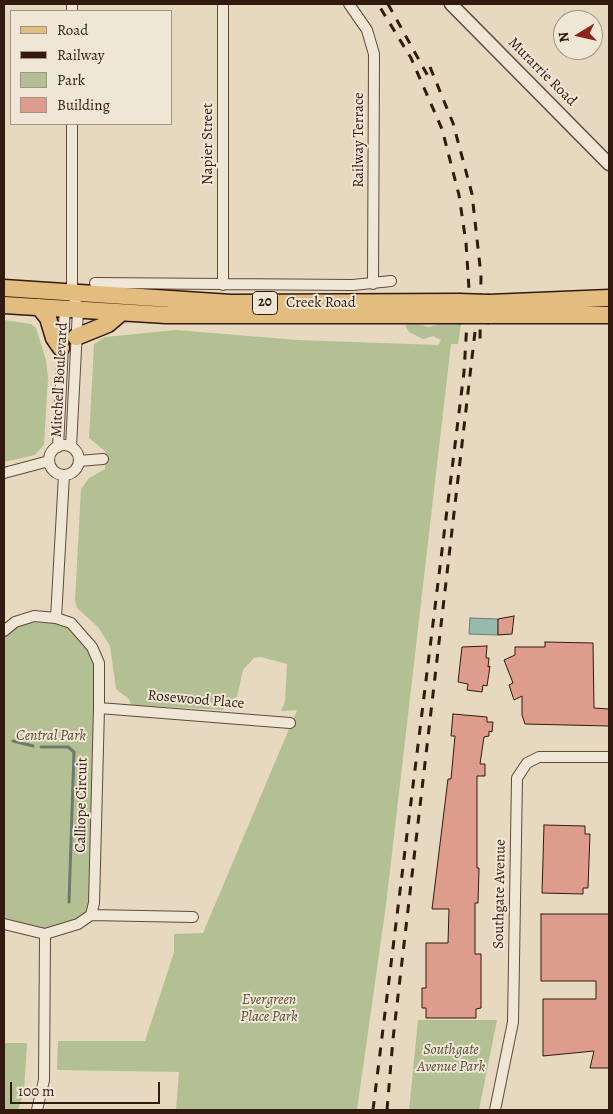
<!DOCTYPE html>
<html>
<head>
<meta charset="utf-8">
<style>
  body { margin:0 }
  #map { position:relative; width:613px; height:1114px; overflow:hidden; background:#e6d9c0; font-family:Alegreya,serif }
  canvas { display:block }
  .frame { position:absolute; inset:0; border:5px solid #321a0f; pointer-events:none }
  .legend { position:absolute; left:10px; top:10px; width:162px; height:115px; box-sizing:border-box; background:#efe6d6; border:1px solid #a39486; margin:0; padding:6px 9px; list-style:none; font-size:15px; color:#321a0f }
  .legend li { display:flex; align-items:center; gap:10px; height:25px }
  .legend b { width:25px; border:1px solid #a39486 }
  .north { position:absolute; left:553px; top:10px; width:50px; height:50px; box-sizing:border-box; background:#efe6d6; border:1px solid #a39486; border-radius:50%; rotate:261deg; font-size:14px; font-weight:700; line-height:20px; text-align:center; color:#321a0f }
  .north::after { content:''; display:block; margin:auto; width:18px; height:22px; background:#8f2418; clip-path:polygon(50% 0,100% 100%,50% 72%,0 100%) }
  .scale { position:absolute; left:10px; top:1082px; width:150px; height:22px; box-sizing:border-box; border:2px solid #321a0f; border-top:0; padding-left:6px; font-size:15px; line-height:18px; white-space:nowrap; color:#321a0f; -webkit-text-stroke:4px #efe6d6; paint-order:stroke }
</style>
</head>
<body>
<div id="map">
<canvas width="613" height="1114"></canvas>
<div class="frame"></div>
<ul class="legend">
<li><b style="height:6px;background:#e3bc80"></b>Road</li>
<li><b style="height:6px;background:#321a0f"></b>Railway</li>
<li><b style="height:14px;background:#b3c094"></b>Park</li>
<li><b style="height:14px;background:#de9c8d"></b>Building</li>
</ul>
<div class="north">N</div>
<div class="scale">100 m</div>
</div>
<script>
const g = document.querySelector('canvas').getContext('2d');
g.lineJoin = 'round';
function fill(path, color) { g.fillStyle = color; g.fill(path, 'evenodd'); }
const toPath = rows => new Path2D(rows.map(r => 'M' + r).join(''));
function strokePath(path, color, width, dash) { g.strokeStyle = color; g.lineWidth = width; g.lineCap = dash ? 'butt' : 'round'; g.setLineDash(dash || []); g.stroke(path); }
function label(font, color, halo, rows, align = 'center') {
  g.font = font + ' Alegreya,serif'; g.lineWidth = 4; g.setLineDash([]); g.textBaseline = 'middle'; g.strokeStyle = halo; g.fillStyle = color; for (const [text, x, y, turn = 0] of rows) {
    g.save(); g.translate(x, y); g.rotate((+turn || 0) * Math.PI / 180); g.textAlign = isNaN(turn) ? turn : align; if (halo) g.strokeText(text, 0, 0); g.fillText(text, 0, 0); g.restore();
  }
}
const green = toPath([
  [4,320,31,324,36,328,46,360,48,378,44,445,35,455,4,462],
  [446,322,461,324,458,344,451,344,386,905,357,1110,176,1110,179,1072,57,1070,58,1041,145,1041,174,952,174,934,203,933,297,710,281,711,285,702,287,664,261,657,254,658,243,670,237,697,227,702,223,710,131,705,129,699,116,689,110,646,98,627,77,608,75,600,81,489,89,478,105,469,106,452,89,438,94,344,105,337,176,330,298,340,438,345,441,340,433,336,423,339,409,332,405,326,412,323,429,327],
  [34,616,71,623,99,663,91,915,45,934,4,924,4,631],
  [418,1020,497,1020,479,1110,409,1110],
  [4,1043,27,1043,24,1092,18,1110,4,1110]
]);
const water = toPath([
  [470,618,498,619,498,635,469,634,470,618]
]);
const stream = toPath([
  [13,741,33,746],
  [41,747,68,747,74,752,69,902]
]);
const building = toPath([
  [514,616,512,634,498,635,498,619,514,616],
  [545,642,593,643,594,708,609,709,609,726,525,724,522,715,522,696,514,700,509,685,513,683,504,660,515,655,515,647,545,647,545,642],
  [487,646,486,658,489,658,488,667,490,666,487,686,483,685,482,692,467,690,468,684,458,682,462,647,487,646],
  [453,714,487,717,487,722,493,722,492,732,489,731,489,736,484,737,480,764,485,764,485,776,477,776,477,868,479,868,478,903,475,903,475,954,481,954,481,1008,476,1009,476,1018,426,1018,426,1008,422,1008,422,988,426,988,426,943,448,943,449,909,432,909,448,779,451,779,455,736,451,736,453,714],
  [544,825,585,826,585,834,590,834,588,888,583,888,583,894,542,893,544,825],
  [541,914,609,914,609,1068,590,1068,594,1051,543,1056,543,999,596,999,596,981,541,981,541,914]
]);
const minor = toPath([
  [349,4,367,30,374,54,373,284],
  [72,11,72,4],
  [95,283,353,285,391,281],
  [223,285,223,4],
  '49 460a15 15 0 1 1 30 0a15 15 0 1 1-30 0Z',
  [58,447,65,306],
  [71,447,78,310,72,291,72,124],
  [79,461,103,459],
  [4,473,49,461],
  [56,618,64,475],
  [4,631,15,622,34,616,56,618,71,623,92,647,99,663,99,708,94,903,91,915,78,924,45,934,4,924],
  [99,708,290,723],
  [91,915,193,917],
  [37,1110,44,1080,45,934],
  [495,1110,513,1022,517,778,527,763,539,757,609,757]
]);
const tertiary = toPath([
  [451,4,609,164]
]);
const primary = toPath([
  [4,288,231,303,459,302],
  [489,303,609,298],
  [4,305,166,315,459,315],
  [39,307,48,318,54,338,61,348],
  [489,315,609,315],
  [76,337,108,324,121,313]
]);
const rail = toPath([
  [388,4,429,78],
  [430,67,453,123,472,194,481,275,480,340],
  [373,1110,464,372,469,289,466,243,459,195,442,129,411,58,378,4],
  [387,1110,393,1039,475,332]
]);
const primaryBridge = toPath([
  [459,302,489,303],
  [459,315,489,315]
]);
const shields = [
  [265,303,25]
];
const shieldNames = [
  ["20",265,303]
];
const streetNames = [
  ["Murarrie Road",542,72,45],
  ["Railway Terrace",359,140,-90],
  ["Napier Street",208,144,-90],
  ["Creek Road",321,303],
  ["Mitchell Boulevard",60,380,-87],
  ["Rosewood Place",196,700,5],
  ["Calliope Circuit",82,805,-89],
  ["Southgate Avenue",500,894,-89]
];
const parkNames = [
  ["Central Park",51,736],
  ["Evergreen",269,1000],
  ["Place Park",269,1017],
  ["Southgate",451,1050],
  ["Avenue Park",451,1067]
];
fill(green, '#b3c094');
fill(water, '#97baaf');
strokePath(water, '#6f7a6f', 1);
strokePath(stream, '#6f7a6f', 3);
fill(building, '#de9c8d');
strokePath(building, '#321a0f', 1);
strokePath(minor, '#5f4a3b', 12);
strokePath(tertiary, '#5f4a3b', 15);
strokePath(primary, '#321a0f', 19);
strokePath(minor, '#efe6d6', 10);
strokePath(tertiary, '#efe6d6', 12);
strokePath(primary, '#e3bc80', 16);
strokePath(rail, '#321a0f', 3, [9, 9]);
strokePath(primaryBridge, '#321a0f', 19, []);
strokePath(primaryBridge, '#e3bc80', 16);
for (const [x, y, w] of shields) { const box = new Path2D(); box.roundRect(x - w / 2, y - 11.5, w, 23, 4); g.fillStyle = '#efe6d6'; g.fill(box); strokePath(box, '#321a0f', 1); }
label('bold 14px', '#321a0f', null, shieldNames);
label('15px', '#321a0f', '#efe6d6', streetNames);
label('italic 15px', '#594c37', '#efe6d6', parkNames);
</script>
</body>
</html>
